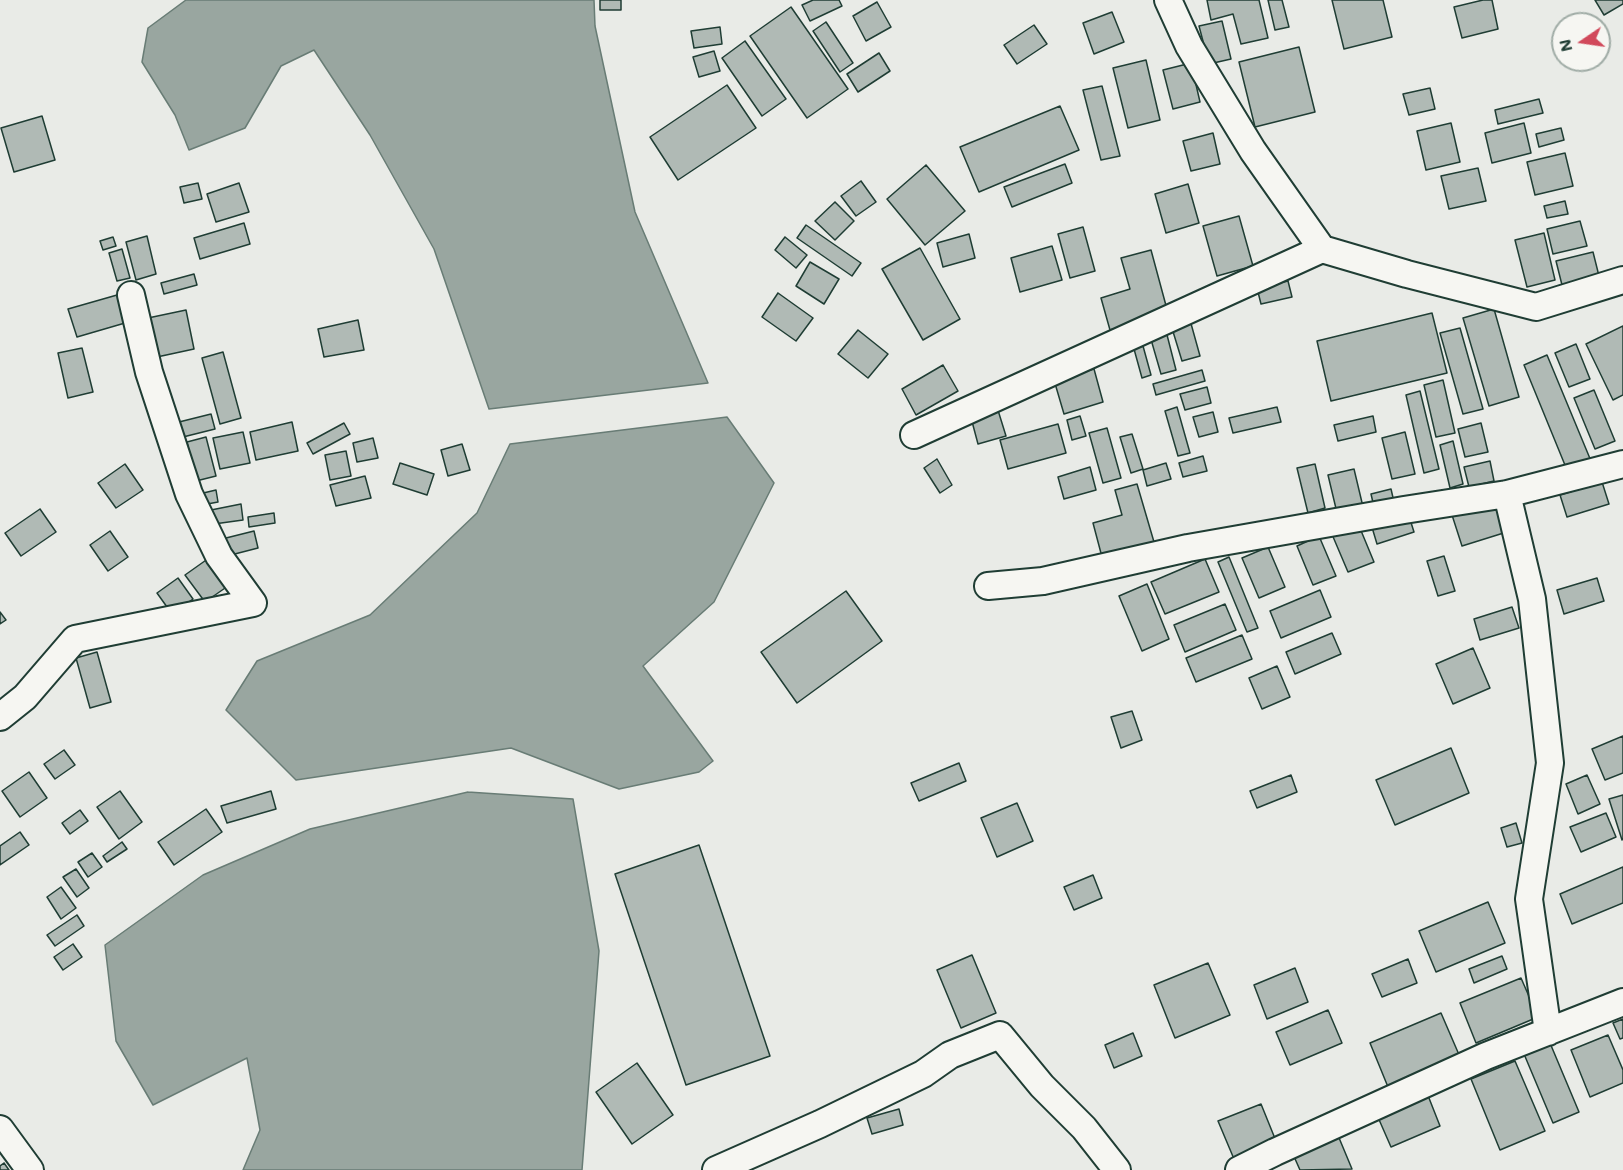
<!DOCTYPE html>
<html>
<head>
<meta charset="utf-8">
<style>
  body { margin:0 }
  #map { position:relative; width:1623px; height:1170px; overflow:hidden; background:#e9ebe7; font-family:Mali,sans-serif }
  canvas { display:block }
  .north { position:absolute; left:1551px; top:12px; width:60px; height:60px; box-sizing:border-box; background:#f6f6f2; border:2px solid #a0aca6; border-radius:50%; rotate:257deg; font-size:16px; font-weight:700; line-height:24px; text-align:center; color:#1f3d34 }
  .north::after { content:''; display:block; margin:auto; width:21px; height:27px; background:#d1495b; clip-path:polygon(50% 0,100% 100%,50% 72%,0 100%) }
</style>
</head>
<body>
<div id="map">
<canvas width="1623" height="1170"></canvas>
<div class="north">N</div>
</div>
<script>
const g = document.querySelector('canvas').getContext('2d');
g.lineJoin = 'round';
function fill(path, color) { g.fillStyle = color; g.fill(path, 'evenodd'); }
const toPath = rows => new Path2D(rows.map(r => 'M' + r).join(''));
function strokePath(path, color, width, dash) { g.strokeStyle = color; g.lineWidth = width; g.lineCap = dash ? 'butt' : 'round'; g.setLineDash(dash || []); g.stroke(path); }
const water = toPath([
  [186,0,594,0,595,26,635,212,708,383,489,409,434,249,370,135,314,50,281,66,245,128,189,150,175,115,142,62,148,28,186,0],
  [727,417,774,483,714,602,643,666,713,761,699,772,619,789,511,748,296,780,226,710,257,661,370,615,477,513,510,444,727,417],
  [468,792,573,799,599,951,582,1170,243,1170,260,1130,247,1058,153,1105,116,1041,105,945,203,875,310,829,468,792]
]);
const building = toPath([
  [600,0,621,0,621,10,600,10,600,0],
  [813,0,839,0,842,6,810,21,802,5,813,0],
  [1207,0,1259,0,1268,38,1241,44,1233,14,1211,20,1207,0],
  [1268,0,1282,0,1289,27,1275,30,1268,0],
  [1332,0,1383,0,1392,37,1344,49,1332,0],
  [1483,0,1492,0,1498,29,1462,38,1454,7,1483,0],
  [1595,0,1623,0,1623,4,1604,15,1595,0],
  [877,2,891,27,866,41,853,16,877,2],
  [791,7,848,89,807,118,750,36,791,7],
  [1112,12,1124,42,1094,54,1083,23,1112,12],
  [1222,21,1231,59,1209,64,1199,26,1222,21],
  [826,22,853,63,840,72,813,31,826,22],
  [1034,25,1047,44,1017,64,1004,45,1034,25],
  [720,27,722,44,694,48,691,31,720,27],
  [745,41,786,99,762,116,722,58,745,41],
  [1299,47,1315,112,1255,127,1239,62,1299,47],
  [714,51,720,71,699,77,693,57,714,51],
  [879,53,890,71,858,92,847,74,879,53],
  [1146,60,1160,120,1128,128,1113,68,1146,60],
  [1191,63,1200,102,1173,109,1163,70,1191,63],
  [727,85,756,128,678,180,650,137,727,85],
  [1102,86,1120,156,1101,160,1083,90,1102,86],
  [1430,88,1435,109,1409,115,1403,94,1430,88],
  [1539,99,1543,113,1498,124,1495,110,1539,99],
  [1060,106,1079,150,979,192,960,147,1060,106],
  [42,116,55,160,14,172,1,128,42,116],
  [1451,123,1460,162,1426,170,1417,131,1451,123],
  [1524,123,1531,153,1492,163,1485,133,1524,123],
  [1561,128,1564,140,1539,147,1536,134,1561,128],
  [1213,133,1220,164,1191,171,1183,141,1213,133],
  [1565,153,1573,186,1535,195,1527,162,1565,153],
  [1065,164,1072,183,1012,207,1004,187,1065,164],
  [926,165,965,211,925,245,887,199,926,165],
  [1478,168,1486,201,1449,209,1441,176,1478,168],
  [861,181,876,202,856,216,841,196,861,181],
  [198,183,202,199,184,203,180,187,198,183],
  [239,183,249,212,216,222,207,194,239,183],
  [1188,184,1199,223,1166,233,1155,194,1188,184],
  [1565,201,1568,214,1547,218,1544,206,1565,201],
  [835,202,854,221,835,240,815,221,835,202],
  [1239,216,1253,266,1217,276,1203,226,1239,216],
  [1580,221,1587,246,1553,254,1547,229,1580,221],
  [244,223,250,244,200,259,194,238,244,223],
  [806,225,861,263,852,276,797,238,806,225],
  [1083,227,1095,271,1070,278,1058,234,1083,227],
  [1544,233,1555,280,1527,287,1515,240,1544,233],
  [969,234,975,258,943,267,937,243,969,234],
  [147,236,156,274,136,280,126,242,147,236],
  [113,237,116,246,103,250,100,241,113,237],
  [785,237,807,255,796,268,775,250,785,237],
  [1052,246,1062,280,1020,292,1011,258,1052,246],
  [920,248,960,319,923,340,882,269,920,248],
  [122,249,130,278,117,281,109,253,122,249],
  [1151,250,1168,313,1110,330,1101,298,1130,289,1121,258,1151,250],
  [1593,252,1599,276,1562,285,1556,261,1593,252],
  [810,262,839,279,824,304,796,286,810,262],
  [194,274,197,285,164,294,161,283,194,274],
  [1288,281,1292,297,1261,304,1257,288,1288,281],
  [778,293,813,318,796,341,762,317,778,293],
  [117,295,125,323,77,337,68,309,117,295],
  [1494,309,1519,397,1489,406,1463,318,1494,309],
  [186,310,194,349,157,357,148,318,186,310],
  [1432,313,1447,373,1331,401,1317,341,1432,313],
  [358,320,364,350,324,357,318,329,358,320],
  [1190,320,1200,356,1182,361,1171,325,1190,320],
  [1623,326,1623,395,1613,400,1586,344,1623,326],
  [1460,328,1483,409,1463,414,1440,333,1460,328],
  [858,330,888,354,868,378,838,354,858,330],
  [1166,331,1176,370,1161,374,1150,336,1166,331],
  [1576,344,1590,379,1569,387,1555,353,1576,344],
  [1143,346,1151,375,1142,378,1134,349,1143,346],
  [82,348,93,392,68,398,58,353,82,348],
  [223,352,241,418,220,424,202,358,223,352],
  [1547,355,1591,461,1567,470,1524,365,1547,355],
  [943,365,958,391,916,415,902,389,943,365],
  [1094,369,1103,402,1064,414,1054,380,1094,369],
  [1202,370,1205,381,1156,395,1153,384,1202,370],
  [1443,380,1455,433,1436,437,1424,385,1443,380],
  [1207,387,1211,403,1185,410,1180,394,1207,387],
  [1594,390,1615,441,1595,449,1574,398,1594,390],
  [1420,391,1439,469,1424,473,1406,395,1420,391],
  [997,407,1006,436,978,444,970,414,997,407],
  [1177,407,1190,453,1178,456,1165,411,1177,407],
  [1277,407,1281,422,1233,433,1229,418,1277,407],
  [1213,412,1218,432,1199,437,1193,417,1213,412],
  [211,414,215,429,179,438,175,423,211,414],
  [1080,416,1086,436,1072,440,1067,420,1080,416],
  [1373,416,1376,432,1338,441,1334,425,1373,416],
  [292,422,298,451,256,460,250,432,292,422],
  [344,423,350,434,313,454,307,443,344,423],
  [1481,423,1488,452,1465,457,1458,429,1481,423],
  [1058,424,1066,453,1008,469,1000,440,1058,424],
  [1107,428,1121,478,1103,483,1089,433,1107,428],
  [243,432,250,463,220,469,213,438,243,432],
  [1405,432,1415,474,1392,479,1382,438,1405,432],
  [1132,434,1143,469,1131,473,1120,437,1132,434],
  [206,437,216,476,196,481,187,442,206,437],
  [373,438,378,458,357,462,353,443,373,438],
  [1453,441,1463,484,1450,488,1440,445,1453,441],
  [462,444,470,470,448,476,441,450,462,444],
  [346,451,351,476,330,480,325,455,346,451],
  [1203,456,1207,471,1183,477,1179,463,1203,456],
  [937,459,952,485,940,493,924,468,937,459],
  [1490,461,1494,481,1469,487,1464,467,1490,461],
  [400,463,434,474,427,495,393,484,400,463],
  [1166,463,1171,479,1147,486,1143,470,1166,463],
  [125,464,143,490,116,508,98,483,125,464],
  [1315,464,1325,508,1308,513,1297,468,1315,464],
  [1090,467,1096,490,1064,499,1058,477,1090,467],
  [1354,469,1364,511,1338,517,1328,475,1354,469],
  [365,476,371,498,336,506,330,485,365,476],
  [1602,482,1609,504,1567,517,1560,495,1602,482],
  [1137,484,1154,542,1102,557,1093,523,1122,515,1115,490,1137,484],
  [1391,489,1394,502,1374,507,1371,494,1391,489],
  [216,490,218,502,202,505,199,494,216,490],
  [1500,500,1510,531,1462,546,1452,515,1500,500],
  [241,504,243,520,214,524,211,510,241,504],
  [40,509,56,532,21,556,5,533,40,509],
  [274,513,275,523,249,527,248,517,274,513],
  [1408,513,1414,532,1377,544,1371,524,1408,513],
  [1357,521,1374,562,1348,572,1331,532,1357,521],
  [110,531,128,557,108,571,90,545,110,531],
  [254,531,258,548,227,556,222,539,254,531],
  [1319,536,1336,576,1313,585,1297,546,1319,536],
  [1268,547,1285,587,1259,598,1242,558,1268,547],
  [1444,556,1455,591,1438,596,1427,561,1444,556],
  [1229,557,1258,628,1247,632,1218,562,1229,557],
  [209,558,228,586,205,602,185,575,209,558],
  [1205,559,1219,592,1165,614,1151,582,1205,559],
  [178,578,193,599,172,614,157,593,178,578],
  [1597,578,1604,601,1564,614,1557,590,1597,578],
  [1147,584,1169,639,1142,651,1119,596,1147,584],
  [1320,590,1331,617,1281,638,1270,611,1320,590],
  [846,591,882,641,797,703,761,652,846,591],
  [1225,604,1236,630,1185,652,1174,625,1225,604],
  [1512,607,1519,628,1480,640,1474,619,1512,607],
  [0,612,6,620,0,624,0,612],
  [1332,633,1341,654,1295,674,1286,652,1332,633],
  [1242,635,1252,659,1196,682,1186,658,1242,635],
  [1473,648,1490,688,1453,704,1436,664,1473,648],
  [97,652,111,702,90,708,76,658,97,652],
  [1277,666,1290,697,1262,709,1249,678,1277,666],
  [1132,711,1142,740,1121,748,1111,717,1132,711],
  [1623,736,1623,773,1605,780,1592,749,1623,736],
  [1451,748,1469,793,1395,825,1376,780,1451,748],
  [64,750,75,765,55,779,44,764,64,750],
  [959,763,966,781,919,801,911,783,959,763],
  [29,772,47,798,20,817,2,791,29,772],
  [1291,775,1297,792,1257,808,1250,791,1291,775],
  [1587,775,1600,804,1578,814,1566,784,1587,775],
  [120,791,142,822,119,839,97,807,120,791],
  [271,791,276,809,227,823,221,806,271,791],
  [1623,795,1623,839,1622,840,1609,799,1623,795],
  [1017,803,1033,841,997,857,981,818,1017,803],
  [206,809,222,832,174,865,158,842,206,809],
  [80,810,88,821,70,834,62,823,80,810],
  [1606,813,1616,837,1581,852,1570,827,1606,813],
  [1516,823,1522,843,1507,847,1501,828,1516,823],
  [20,832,29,845,0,865,0,846,20,832],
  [122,842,127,849,107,862,103,856,122,842],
  [699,845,770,1056,686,1085,615,874,699,845],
  [92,853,102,867,88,877,78,862,92,853],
  [1623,867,1623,903,1572,924,1560,894,1623,867],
  [76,869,89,888,77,897,63,877,76,869],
  [1093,875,1102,898,1074,910,1064,887,1093,875],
  [61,887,76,908,61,919,47,897,61,887],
  [1488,902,1505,943,1436,972,1419,931,1488,902],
  [77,915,84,926,55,946,47,935,77,915],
  [73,944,82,957,63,970,54,957,73,944],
  [972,955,996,1013,961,1028,937,970,972,955],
  [1502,956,1507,969,1474,983,1469,969,1502,956],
  [1408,959,1417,983,1382,997,1372,974,1408,959],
  [1208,963,1230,1015,1175,1038,1154,985,1208,963],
  [1295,968,1308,1002,1267,1019,1254,985,1295,968],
  [1521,978,1538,1017,1476,1043,1460,1003,1521,978],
  [1328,1010,1342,1043,1290,1065,1276,1032,1328,1010],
  [1441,1013,1460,1057,1388,1087,1370,1043,1441,1013],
  [1623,1019,1623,1038,1620,1039,1613,1023,1623,1019],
  [1133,1033,1142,1056,1114,1068,1105,1045,1133,1033],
  [1608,1035,1623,1070,1623,1083,1590,1097,1571,1050,1608,1035],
  [1550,1043,1579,1112,1553,1123,1524,1054,1550,1043],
  [1515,1061,1545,1131,1500,1150,1471,1079,1515,1061],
  [637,1063,673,1115,632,1144,596,1092,637,1063],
  [1427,1093,1440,1126,1391,1147,1377,1115,1427,1093],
  [1261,1104,1276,1141,1234,1159,1218,1121,1261,1104],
  [899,1109,903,1125,872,1134,867,1118,899,1109],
  [1337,1133,1352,1169,1300,1170,1292,1152,1337,1133],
  [4,1163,9,1170,0,1170,0,1166,4,1163]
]);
const street = toPath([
  [1168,0,1189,46,1253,151,1322,249],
  [914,435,1322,249,1407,274,1536,307,1623,280],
  [1507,494,1532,599,1550,763,1529,899,1548,1032],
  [988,586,1043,581,1188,548,1404,510,1507,494,1623,464],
  [0,717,25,697,75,639,253,603,219,556,189,494,149,372,131,295],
  [0,1129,30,1170],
  [716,1170,820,1124,923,1074,950,1055,1000,1035,1042,1086,1084,1128,1117,1170],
  [1239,1170,1275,1152,1486,1056,1623,1002]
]);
fill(water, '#99a6a0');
strokePath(water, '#687c75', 1.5);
fill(building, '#b0bab5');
strokePath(building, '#1f3d34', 1.5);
strokePath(street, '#1f3d34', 30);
strokePath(street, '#f6f6f2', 26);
</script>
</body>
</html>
